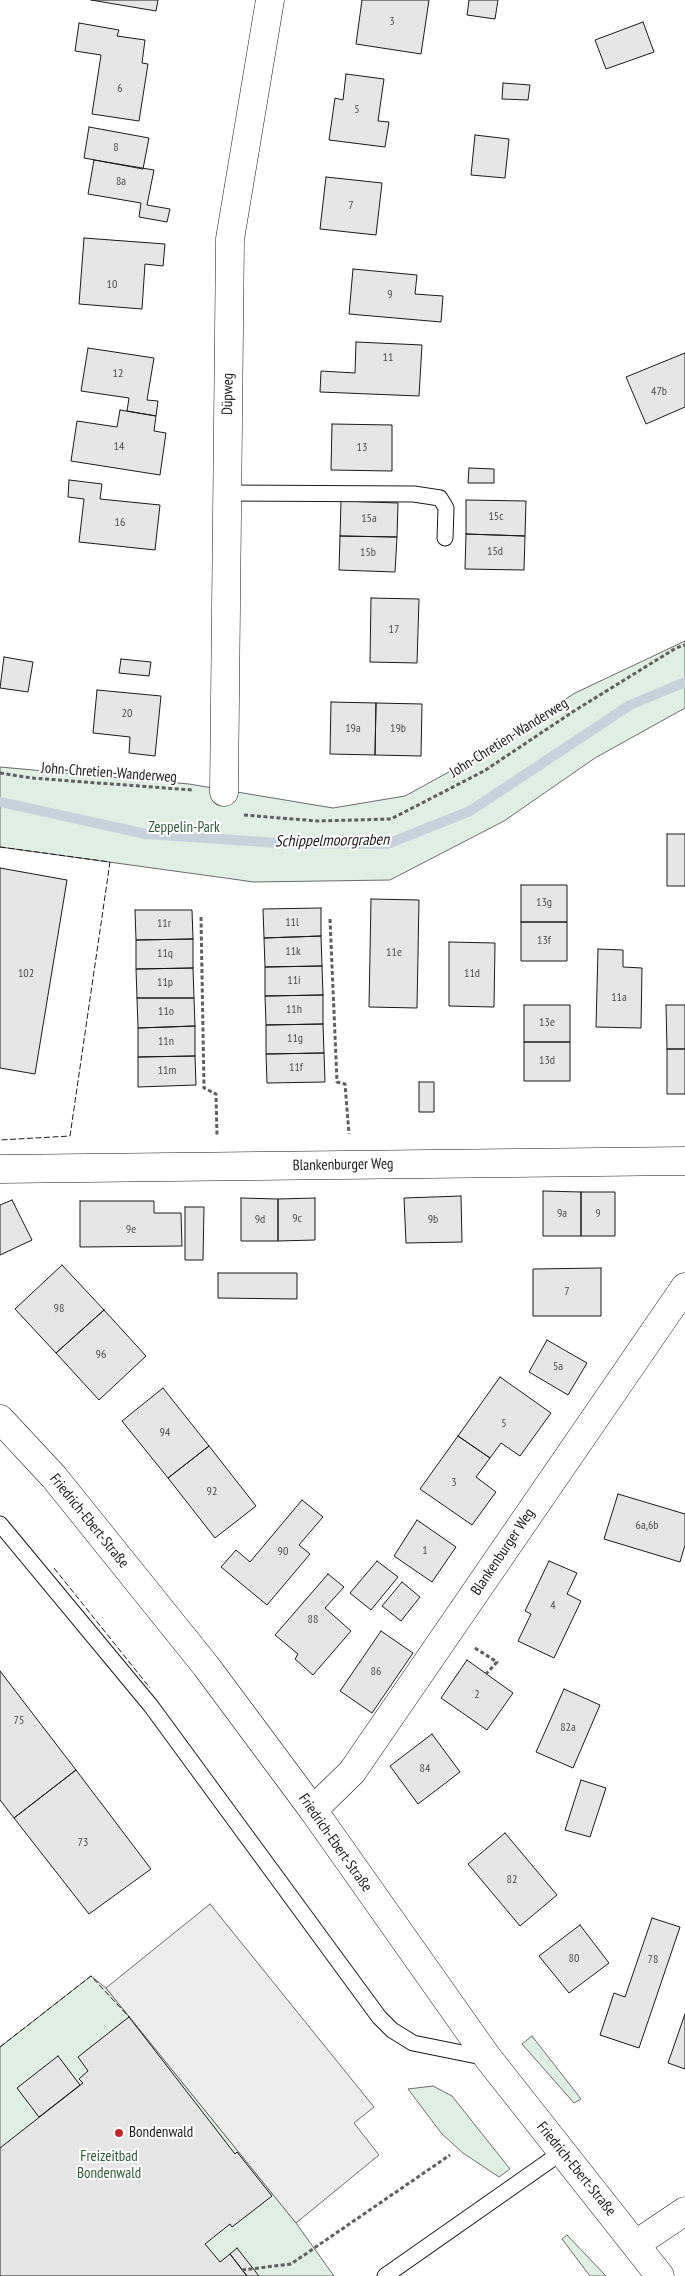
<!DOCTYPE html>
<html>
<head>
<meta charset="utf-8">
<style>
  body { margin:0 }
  canvas { display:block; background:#fff }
</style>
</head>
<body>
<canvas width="685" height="2276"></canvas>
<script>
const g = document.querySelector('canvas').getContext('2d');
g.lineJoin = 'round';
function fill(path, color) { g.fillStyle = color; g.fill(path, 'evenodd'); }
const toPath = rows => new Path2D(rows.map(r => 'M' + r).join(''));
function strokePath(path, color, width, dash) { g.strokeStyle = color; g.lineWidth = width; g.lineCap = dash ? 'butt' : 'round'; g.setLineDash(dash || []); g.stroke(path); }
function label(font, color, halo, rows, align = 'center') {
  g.font = font + ' "PT Sans Narrow",sans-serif'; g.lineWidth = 4; g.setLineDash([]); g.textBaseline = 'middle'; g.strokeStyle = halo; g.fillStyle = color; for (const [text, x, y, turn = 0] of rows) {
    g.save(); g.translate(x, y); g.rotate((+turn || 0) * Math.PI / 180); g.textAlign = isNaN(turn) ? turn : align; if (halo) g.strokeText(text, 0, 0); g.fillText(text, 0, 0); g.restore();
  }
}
const green = toPath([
  [685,641,685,708,595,758,504,821,390,880,254,882,0,847,0,767,189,784,333,808,405,796,467,762,575,693,685,641],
  [91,1976,106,1988,296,2223,334,2276,0,2276,0,2047,91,1976],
  [532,2036,581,2099,574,2103,522,2044,532,2036],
  [433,2086,452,2096,510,2169,499,2177,463,2153,442,2134,408,2089,433,2086],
  [567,2235,606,2276,590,2276,562,2239,567,2235]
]);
const parking = toPath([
  [210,1904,374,2107,354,2123,379,2155,296,2223,106,1988,210,1904]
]);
const stream = toPath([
  [0,802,146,834,278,843,387,844,470,811,630,705,685,682]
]);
const building = toPath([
  [91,0,158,0,156,11,91,0],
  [362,0,429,0,421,54,356,44,362,0],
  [469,0,498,0,495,19,467,15,469,0],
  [643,22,654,52,606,69,595,40,643,22],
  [79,23,119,30,117,36,145,40,142,63,148,64,139,121,92,114,101,55,75,51,79,23],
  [346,74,384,79,378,121,389,122,385,147,329,140,335,98,343,100,346,74],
  [503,83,530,85,528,100,502,99,503,83],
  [89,127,149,138,143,169,84,158,89,127],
  [475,135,509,139,505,178,471,175,475,135],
  [94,160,154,170,147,205,170,209,167,222,139,217,141,203,88,194,94,160],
  [326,177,382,183,376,235,320,229,326,177],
  [84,238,165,244,163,266,145,264,142,309,79,304,84,238],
  [353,269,417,275,415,294,443,296,441,322,349,314,353,269],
  [356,342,422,345,419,396,320,392,321,371,355,373,356,342],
  [88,348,154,358,147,400,158,401,156,416,127,411,129,398,81,391,88,348],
  [685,353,685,407,646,424,626,377,685,353],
  [120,410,156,416,154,431,166,433,160,475,71,461,77,421,117,427,120,410],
  [332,424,392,425,392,471,331,470,332,424],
  [469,468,494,469,494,483,468,483,469,468],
  [69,480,102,484,100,499,160,505,155,550,79,542,84,499,68,497,69,480],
  [466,500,526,501,525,536,466,534,466,500],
  [341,501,398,503,397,537,340,536,341,501],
  [466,534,525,536,524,570,465,569,466,534],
  [340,536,397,537,395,572,339,570,340,536],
  [371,598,419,599,417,663,370,662,371,598],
  [4,657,33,662,28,692,0,688,4,657],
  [121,659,151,662,149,676,119,673,121,659],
  [97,690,161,696,155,756,129,753,130,737,93,733,97,690],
  [331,702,376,703,375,755,330,754,331,702],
  [376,703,422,704,421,756,375,755,376,703],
  [667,834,685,834,685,886,667,886,667,834],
  [0,868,67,880,35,1074,0,1068,0,868],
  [521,885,567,885,567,922,521,922,521,885],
  [371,899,419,900,417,1008,369,1007,371,899],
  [321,908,321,936,264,938,263,909,321,908],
  [135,910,192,910,193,939,136,940,135,910],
  [521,922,567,922,567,961,521,961,521,922],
  [321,936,322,966,265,967,264,938,321,936],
  [193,939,193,968,136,969,136,940,193,939],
  [449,942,495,943,494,1007,449,1006,449,942],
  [598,949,623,950,623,967,642,968,641,1028,596,1027,598,949],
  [322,966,323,995,265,996,265,967,322,966],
  [193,968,194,998,137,998,136,969,193,968],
  [323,995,323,1024,266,1025,265,996,323,995],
  [137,998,194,998,195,1026,138,1028,137,998],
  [524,1005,570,1005,570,1042,524,1042,524,1005],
  [666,1005,685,1005,685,1049,667,1049,666,1005],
  [323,1024,324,1053,266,1054,266,1025,323,1024],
  [195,1026,195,1056,138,1057,138,1028,195,1026],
  [524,1042,570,1042,570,1081,524,1081,524,1042],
  [667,1049,685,1049,685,1094,667,1094,667,1049],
  [324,1053,325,1082,267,1083,266,1054,324,1053],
  [195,1056,196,1085,138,1087,138,1057,195,1056],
  [419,1082,434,1082,434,1112,419,1112,419,1082],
  [543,1191,581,1192,581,1236,543,1236,543,1191],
  [581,1192,615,1192,615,1236,581,1236,581,1192],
  [461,1196,462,1242,406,1243,404,1198,461,1196],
  [241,1198,278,1199,278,1241,241,1241,241,1198],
  [315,1198,315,1240,278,1241,278,1199,315,1198],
  [12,1200,32,1240,0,1255,0,1205,12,1200],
  [80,1201,154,1201,154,1213,181,1213,182,1246,80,1247,80,1201],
  [185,1207,204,1207,203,1260,185,1260,185,1207],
  [62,1265,104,1310,56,1353,15,1309,62,1265],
  [601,1268,601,1316,533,1316,533,1269,601,1268],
  [218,1273,297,1273,297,1299,218,1298,218,1273],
  [104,1310,146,1356,99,1400,56,1353,104,1310],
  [547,1340,587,1363,568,1395,529,1372,547,1340],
  [500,1377,551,1413,520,1456,501,1443,490,1458,458,1436,500,1377],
  [163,1388,209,1446,168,1478,122,1421,163,1388],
  [458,1436,490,1458,476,1477,496,1492,472,1525,420,1489,458,1436],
  [209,1446,256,1506,215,1538,168,1478,209,1446],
  [618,1494,685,1514,685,1545,680,1562,604,1539,618,1494],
  [302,1500,323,1517,299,1545,310,1554,267,1605,221,1567,236,1550,250,1562,302,1500],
  [417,1520,456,1547,432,1582,394,1556,417,1520],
  [377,1561,398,1577,371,1610,350,1593,377,1561],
  [549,1561,577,1573,567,1594,581,1601,554,1658,518,1641,531,1614,525,1611,549,1561],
  [328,1574,344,1587,325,1608,351,1631,313,1675,295,1659,298,1654,275,1635,328,1574],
  [402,1582,420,1597,401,1621,382,1606,402,1582],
  [381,1631,413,1653,372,1713,340,1691,381,1631],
  [467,1660,513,1693,487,1730,441,1698,467,1660],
  [0,1671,76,1770,14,1818,0,1800,0,1671],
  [564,1689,600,1705,573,1768,536,1752,564,1689],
  [432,1734,460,1772,418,1804,390,1766,432,1734],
  [76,1770,151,1869,89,1914,14,1818,76,1770],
  [581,1780,606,1788,590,1837,565,1830,581,1780],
  [505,1833,557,1895,520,1926,468,1864,505,1833],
  [652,1918,680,1927,639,2048,600,2035,614,1993,625,1997,652,1918],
  [580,1925,609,1963,569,1993,539,1956,580,1925],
  [685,2014,685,2069,668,2063,685,2014],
  [129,2017,235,2154,237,2152,272,2196,232,2227,230,2224,205,2244,220,2262,230,2254,247,2276,0,2276,0,2148,83,2083,79,2079,88,2071,78,2057,129,2017],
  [58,2056,80,2085,39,2117,17,2088,58,2056],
  [237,2248,259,2276,247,2276,230,2254,237,2248]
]);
const path = toPath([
  [0,773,31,778,193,790],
  [244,815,317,821,391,819,484,771,574,711,676,648,685,645],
  [201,917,204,1088,216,1094,217,1136],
  [330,919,337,1082,345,1084,349,1134],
  [475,1648,497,1662,486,1674],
  [242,2270,291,2264,450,2155]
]);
const lane = toPath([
  [227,493,414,494,440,498,446,508,445,538],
  [0,1524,151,1706,379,2017,392,2030,413,2043,487,2058],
  [385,2276,562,2152]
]);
const street = toPath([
  [224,792,230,239,270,0],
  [0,1169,685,1161],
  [313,1810,352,1772,685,1287],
  [636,2244,685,2211]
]);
const primary = toPath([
  [0,1419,54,1477,206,1666,313,1810,488,2058,660,2276]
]);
const fence = toPath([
  [0,847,110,862,70,1136,0,1140],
  [54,1568,150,1688],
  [0,2047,91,1976,129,2017]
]);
const markers = [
  [119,2133,5,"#c62828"]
];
const numberNames = [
  ["3",392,22],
  ["6",120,89],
  ["5",357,110],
  ["8",116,148],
  ["8a",121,182],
  ["7",351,206],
  ["10",112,285],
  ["9",390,295],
  ["11",388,358],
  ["12",118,374],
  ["47b",659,392],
  ["14",119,447],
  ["13",362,448],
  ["15c",496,517],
  ["15a",369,519],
  ["16",120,523],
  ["15d",495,552],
  ["15b",368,553],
  ["17",394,630],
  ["20",127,714],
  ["19a",353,729],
  ["19b",398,729],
  ["13g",544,903],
  ["11l",292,923],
  ["11r",164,924],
  ["13f",544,941],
  ["11k",293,952],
  ["11e",394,953],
  ["11q",165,954],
  ["102",26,974],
  ["11d",472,974],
  ["11i",294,981],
  ["11p",165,983],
  ["11a",619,998],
  ["11h",294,1010],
  ["11o",166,1012],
  ["13e",547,1023],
  ["11g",295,1039],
  ["11n",166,1042],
  ["13d",547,1061],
  ["11f",296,1068],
  ["11m",167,1071],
  ["9a",562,1214],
  ["9",598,1214],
  ["9c",297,1219],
  ["9d",260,1220],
  ["9b",433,1220],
  ["9e",131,1230],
  ["7",567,1292],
  ["98",59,1309],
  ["96",101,1355],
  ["5a",558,1367],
  ["5",504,1424],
  ["94",165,1433],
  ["3",454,1483],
  ["92",212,1492],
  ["6a,6b",647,1526],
  ["1",425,1551],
  ["90",283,1552],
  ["4",553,1606],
  ["88",313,1620],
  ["86",376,1672],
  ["2",477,1695],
  ["75",19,1721],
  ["82a",568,1728],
  ["84",425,1769],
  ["73",83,1843],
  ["82",512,1880],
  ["80",574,1959],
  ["78",653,1960]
];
const streetNames = [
  ["Düpweg",228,394,-89],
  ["John-Chretien-Wanderweg",509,738,-32],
  ["John-Chretien-Wanderweg",109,773,4],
  ["Blankenburger Weg",343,1165,-1],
  ["Friedrich-Ebert-Straße",89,1521,51],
  ["Blankenburger Weg",503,1552,-56],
  ["Friedrich-Ebert-Straße",335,1843,55],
  ["Friedrich-Ebert-Straße",576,2169,51]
];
const parkNames = [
  ["Zeppelin-Park",184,828],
  ["Freizeitbad",109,2157],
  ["Bondenwald",109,2174]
];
const poiNames = [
  ["Bondenwald",129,2133]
];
const waterNames = [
  ["Schippelmoorgraben",332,841,-1]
];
fill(green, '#e0efe3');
strokePath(green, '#6a6a6a', 1);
fill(parking, '#ededed');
strokePath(parking, '#6a6a6a', 1);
strokePath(stream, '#c6d2dc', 10);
fill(building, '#e6e6e6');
strokePath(building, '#1a1a1a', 1);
strokePath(lane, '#1a1a1a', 17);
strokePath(street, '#1a1a1a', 29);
strokePath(primary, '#1a1a1a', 29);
strokePath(path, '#5f5f5f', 3, [4, 2.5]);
strokePath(lane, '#fff', 15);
strokePath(street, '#fff', 28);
strokePath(primary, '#fff', 28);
strokePath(fence, '#1a1a1a', 1, [6, 2.5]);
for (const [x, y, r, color] of markers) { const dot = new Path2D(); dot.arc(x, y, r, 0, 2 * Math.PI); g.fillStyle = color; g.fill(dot); strokePath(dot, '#fff', 2); }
label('12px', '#4d4d4d', null, numberNames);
label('15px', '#1a1a1a', '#fff', streetNames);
label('15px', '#2b5a34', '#fff', parkNames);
label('15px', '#1a1a1a', '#fff', poiNames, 'left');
label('italic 16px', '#1a1a1a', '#fff', waterNames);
</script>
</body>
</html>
